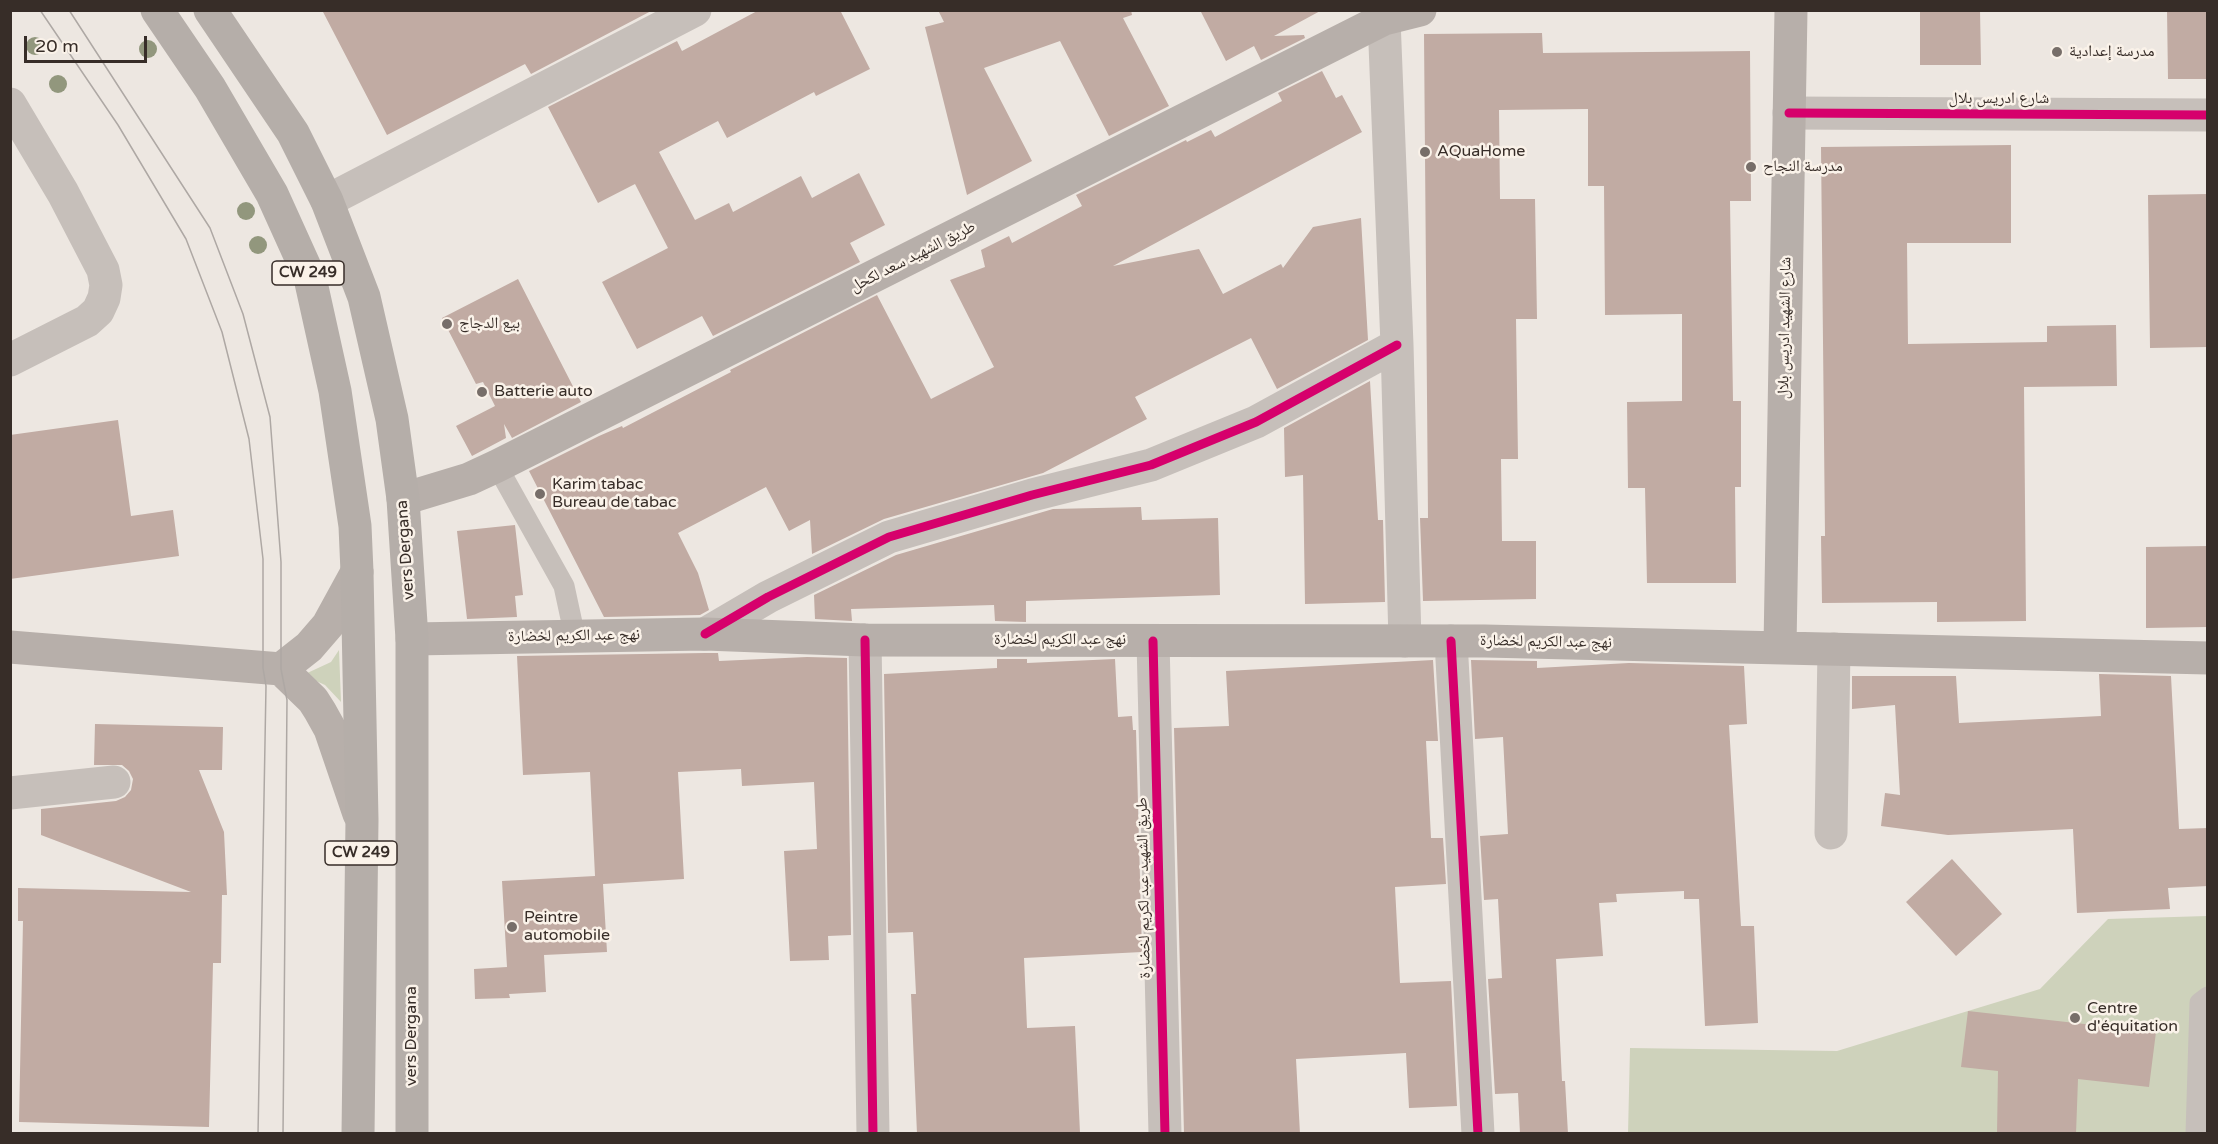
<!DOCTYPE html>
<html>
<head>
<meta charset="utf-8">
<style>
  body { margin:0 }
  #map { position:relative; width:2218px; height:1144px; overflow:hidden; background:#ede7e1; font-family:"Varela Round",sans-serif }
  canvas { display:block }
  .frame { position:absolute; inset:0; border:12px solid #372d28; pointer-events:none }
  .scale { position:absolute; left:24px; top:36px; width:123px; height:27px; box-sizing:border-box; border:3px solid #372d28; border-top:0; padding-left:8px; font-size:18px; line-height:21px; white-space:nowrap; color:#372d28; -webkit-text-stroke:4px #faf2e9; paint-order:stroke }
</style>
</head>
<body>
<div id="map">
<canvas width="2218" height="1144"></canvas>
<div class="frame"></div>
<div class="scale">20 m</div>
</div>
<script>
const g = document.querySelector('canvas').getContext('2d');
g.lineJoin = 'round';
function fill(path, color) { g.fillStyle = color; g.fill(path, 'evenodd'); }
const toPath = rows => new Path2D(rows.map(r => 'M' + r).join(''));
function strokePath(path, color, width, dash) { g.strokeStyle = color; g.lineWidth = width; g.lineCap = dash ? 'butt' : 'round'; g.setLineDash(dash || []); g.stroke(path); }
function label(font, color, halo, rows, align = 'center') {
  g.font = font + ' "Varela Round","Noto Naskh Arabic",sans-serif'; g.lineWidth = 5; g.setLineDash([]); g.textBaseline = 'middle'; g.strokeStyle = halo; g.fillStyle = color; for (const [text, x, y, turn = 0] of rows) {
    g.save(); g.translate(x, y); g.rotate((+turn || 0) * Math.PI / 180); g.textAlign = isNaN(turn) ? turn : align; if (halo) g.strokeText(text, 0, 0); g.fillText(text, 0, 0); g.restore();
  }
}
const green = toPath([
  [339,650,341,702,325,685,303,675,331,662],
  [2207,916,2207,1133,1628,1134,1630,1048,1837,1051,2040,989,2108,919]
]);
const building = toPath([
  [322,10,653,10,531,74,525,64,387,135],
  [759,10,840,10,870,69,816,96,814,92,727,138,718,121,659,152,695,220,729,203,733,212,801,176,812,198,859,173,885,225,850,243,860,262,713,336,702,316,637,349,602,282,668,248,635,184,598,203,548,107,677,41,682,51],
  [938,10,1131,10,1132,15,1123,18,1169,106,1109,136,1060,41,984,68,1032,161,967,195,925,27,944,22],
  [1200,10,1322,10,1274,36,1304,35,1305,38,1261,60,1254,46,1226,61],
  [1920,10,1980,10,1981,65,1920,65],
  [2167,10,2208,10,2208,79,2168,79],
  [1542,33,1543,53,1750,51,1751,201,1730,201,1733,401,1741,401,1741,487,1735,487,1736,583,1647,583,1645,488,1628,488,1627,402,1682,401,1682,314,1605,315,1604,186,1588,186,1588,109,1499,110,1500,199,1535,199,1537,319,1516,319,1518,459,1501,459,1502,541,1536,541,1536,599,1423,601,1420,518,1428,518,1424,34],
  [1322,71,1336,98,1342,95,1362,132,1113,266,1199,249,1223,294,1281,264,1283,268,1313,227,1361,218,1368,340,1277,389,1251,338,1135,397,1147,419,1043,473,884,519,812,554,810,520,789,531,766,487,678,533,698,573,709,610,700,615,604,617,529,471,599,436,622,426,623,428,731,372,730,370,877,295,931,399,994,367,950,280,985,267,981,250,1009,236,1012,243,1082,206,1076,195,1186,140,1187,142,1211,130,1215,137,1282,101,1278,93],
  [2011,145,2011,243,1907,243,1908,344,2047,342,2047,326,2116,325,2117,386,2024,387,2026,621,1937,622,1937,602,1822,603,1821,536,1825,536,1821,147],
  [2208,194,2208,347,2150,348,2148,195],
  [518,279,581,402,512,438,504,424,506,438,472,456,456,426,495,406,483,382,476,384,442,318],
  [1370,381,1378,520,1383,520,1385,602,1305,604,1303,475,1285,477,1284,428],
  [118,420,131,516,173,510,179,556,10,579,10,435],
  [1141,507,1142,520,1218,518,1220,595,1026,601,1026,622,995,621,994,605,851,609,852,621,815,619,814,595,896,555,1053,509],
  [515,525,523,595,515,596,517,617,467,619,457,531],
  [2208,546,2208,627,2146,628,2146,547],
  [705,653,718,653,719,661,807,657,847,658,851,935,828,936,829,960,790,961,784,851,817,849,814,782,742,786,741,769,678,772,684,879,603,884,607,952,544,955,546,992,509,994,510,998,475,999,474,969,507,967,502,881,595,876,590,772,523,775,517,656],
  [997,659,1027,659,1027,663,1115,659,1118,717,1132,716,1133,730,1136,730,1142,952,1024,958,1027,1028,1075,1026,1080,1133,917,1134,911,994,916,994,913,932,888,933,884,674,997,668],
  [1433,660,1438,741,1426,741,1431,838,1443,838,1446,884,1395,887,1400,983,1451,981,1457,1106,1409,1108,1406,1053,1296,1059,1300,1134,1184,1134,1174,728,1229,726,1226,671],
  [1471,660,1537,661,1537,668,1629,663,1744,666,1747,724,1729,725,1741,926,1754,926,1758,1023,1705,1026,1699,899,1684,899,1684,891,1616,894,1617,902,1599,903,1603,956,1556,959,1562,1081,1565,1081,1568,1134,1520,1134,1518,1093,1495,1094,1488,979,1502,978,1498,899,1484,900,1480,836,1508,834,1503,737,1475,739],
  [2099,674,2171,676,2179,829,2208,828,2208,886,2168,888,2170,909,2077,913,2073,829,1948,835,1881,826,1885,793,1900,795,1895,705,1852,709,1852,676,1956,676,1959,723,2101,716],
  [95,724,223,727,222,770,199,770,224,832,227,895,222,895,221,963,213,963,209,1127,19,1122,23,921,18,921,18,888,191,892,41,835,41,809,116,801,125,797,131,790,133,779,129,771,122,765,94,765],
  [1952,859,2002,914,1956,956,1906,902],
  [1968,1011,2156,1032,2149,1087,2078,1079,2076,1134,1997,1134,1998,1071,1961,1067]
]);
const lane = toPath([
  [497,466,564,586,575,637],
  [2196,1134,2200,1003,2208,997]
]);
const street = toPath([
  [1384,19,1397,345,1405,641],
  [10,104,63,193,103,270,106,285,104,298,98,311,87,321,10,360],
  [1789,113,2208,115],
  [327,201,695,10],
  [705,634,768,597,889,537,1032,495,1151,465,1256,422,1397,345],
  [865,640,873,1134],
  [1153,641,1165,1134],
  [1451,641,1478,1134],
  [10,793,114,782],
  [1831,833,1834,649]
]);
const secondary = toPath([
  [403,499,469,479,497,466,1384,19,1420,10],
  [412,639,705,634,865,640,1485,641,2208,658],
  [1780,646,1791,10],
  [10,647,281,669,313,700,320,711,330,729,359,814],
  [281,669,309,647,328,625,357,572]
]);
const primary = toPath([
  [157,10,210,88,272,194,310,278,335,391,355,526,357,572,362,820,358,1134],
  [210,10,293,133,327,201,364,297,392,419,403,499,412,639,412,1134]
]);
const tram = toPath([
  [40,10,118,125,186,239,222,332,249,439,263,559,263,668,266,686,258,1134],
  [69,10,210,228,243,314,270,417,281,562,281,669,287,700,283,1134]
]);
const cycleway = toPath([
  [1789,113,2208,115],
  [705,634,768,597,889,537,1032,495,1151,465,1256,422,1397,345],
  [865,640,873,1134],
  [1153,641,1165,1134],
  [1451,641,1478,1134]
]);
const trees = [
  [35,46],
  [148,49],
  [58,84],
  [246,211],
  [258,245]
];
const markers = [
  [2057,52,6,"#776e69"],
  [1425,152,6,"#776e69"],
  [1751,167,6,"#776e69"],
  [447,324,6,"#776e69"],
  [482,392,6,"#776e69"],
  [540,494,6,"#776e69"],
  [512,927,6,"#776e69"],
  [2075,1018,6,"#776e69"]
];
const shields = [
  [308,273,72],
  [361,853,72]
];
const shieldNames = [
  ["CW 249",308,273],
  ["CW 249",361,853]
];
const poiNames = [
  ["مدرسة إعدادية",2069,52],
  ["AQuaHome",1437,152],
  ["مدرسة النجاح",1763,167],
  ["بيع الدجاج",459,324],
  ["Batterie auto",494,392],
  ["Karim tabac",552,485],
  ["Bureau de tabac",552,503],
  ["Peintre",524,918],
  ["automobile",524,936],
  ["Centre",2087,1009],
  ["d'équitation",2087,1027]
];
const streetNames = [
  ["شارع ادريس بلال",1999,99],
  ["طريق الشهيد سعد لكحل",913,257,-27],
  ["شارع الشهيد ادريس بلال",1785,328,-89],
  ["vers Dergana",406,550,-94],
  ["نهج عبد الكريم لخضارة",574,636,-1],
  ["نهج عبد الكريم لخضارة",1060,640],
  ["نهج عبد الكريم لخضارة",1546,642,1],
  ["طريق الشهيد عبد لكريم لخضارة",1144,888,-91],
  ["vers Dergana",412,1036,-90]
];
fill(green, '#ced2bb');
fill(building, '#c1aba3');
strokePath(lane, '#c6bfba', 21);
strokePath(street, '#c6bfba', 33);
strokePath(secondary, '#b7afaa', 33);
strokePath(primary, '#b5aea9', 33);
strokePath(tram, '#aea8a4', 1.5);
strokePath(cycleway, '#d6006c', 9);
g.fillStyle = '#92977d';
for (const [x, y] of trees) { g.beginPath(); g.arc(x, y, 9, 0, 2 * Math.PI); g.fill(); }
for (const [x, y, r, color] of markers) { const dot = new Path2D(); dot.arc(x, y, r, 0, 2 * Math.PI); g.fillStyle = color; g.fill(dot); strokePath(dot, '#faf2e9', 2); }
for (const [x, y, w] of shields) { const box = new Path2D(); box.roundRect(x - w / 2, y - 12, w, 24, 4.5); g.fillStyle = '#faf2e9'; g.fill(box); strokePath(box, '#372d28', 1.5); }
label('bold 15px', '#372d28', null, shieldNames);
label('16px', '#372d28', '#faf2e9', poiNames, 'left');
label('16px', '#372d28', '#faf2e9', streetNames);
</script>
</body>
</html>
